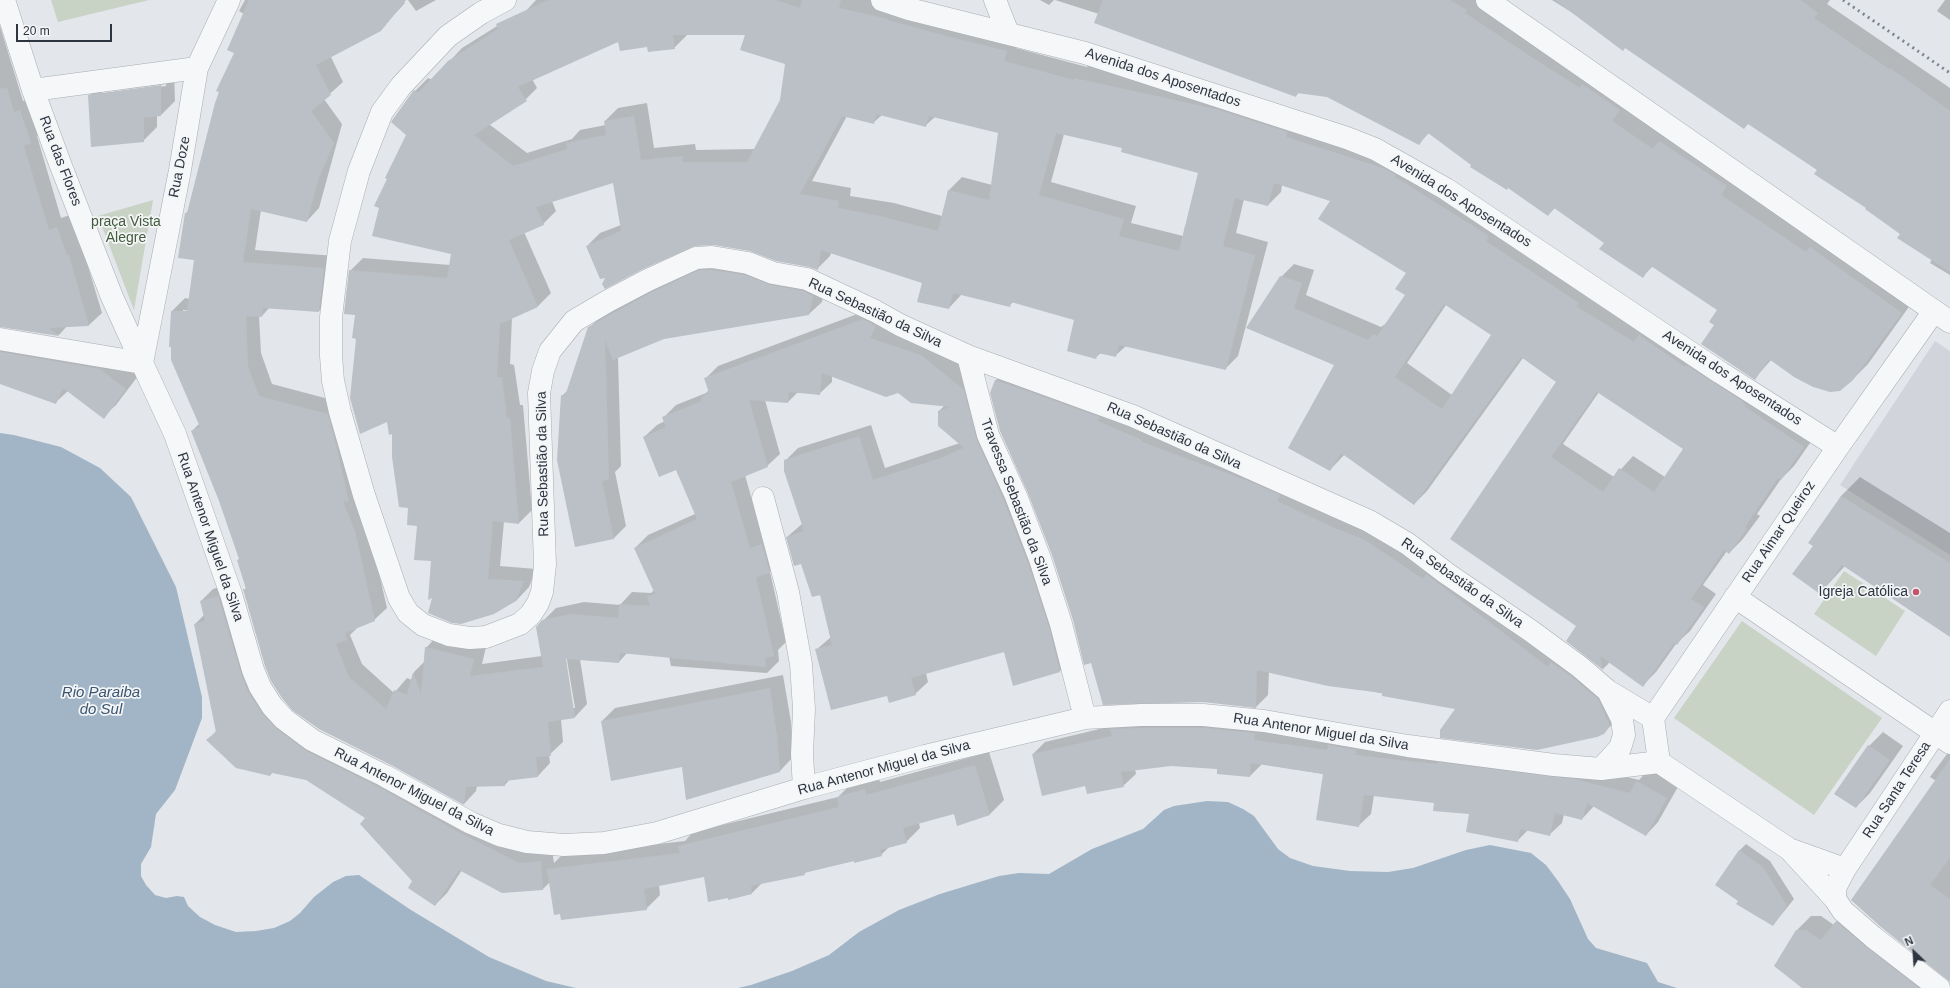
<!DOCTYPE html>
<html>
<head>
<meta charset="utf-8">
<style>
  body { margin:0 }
  #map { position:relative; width:1950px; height:988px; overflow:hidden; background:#e3e6ea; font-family:Arial,sans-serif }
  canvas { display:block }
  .north { position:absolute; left:1894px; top:932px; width:40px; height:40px; -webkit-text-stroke:3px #f3f5f7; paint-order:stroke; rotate:335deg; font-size:11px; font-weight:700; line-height:16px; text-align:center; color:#2c3540 }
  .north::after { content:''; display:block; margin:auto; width:14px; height:18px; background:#2c3540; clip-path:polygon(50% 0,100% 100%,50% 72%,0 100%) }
  .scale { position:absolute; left:16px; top:24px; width:96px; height:18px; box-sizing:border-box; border:2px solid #2c3540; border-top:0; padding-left:5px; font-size:12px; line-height:14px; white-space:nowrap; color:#2c3540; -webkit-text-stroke:3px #f3f5f7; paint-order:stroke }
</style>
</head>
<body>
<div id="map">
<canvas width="1950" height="988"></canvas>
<div class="north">N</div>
<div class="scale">20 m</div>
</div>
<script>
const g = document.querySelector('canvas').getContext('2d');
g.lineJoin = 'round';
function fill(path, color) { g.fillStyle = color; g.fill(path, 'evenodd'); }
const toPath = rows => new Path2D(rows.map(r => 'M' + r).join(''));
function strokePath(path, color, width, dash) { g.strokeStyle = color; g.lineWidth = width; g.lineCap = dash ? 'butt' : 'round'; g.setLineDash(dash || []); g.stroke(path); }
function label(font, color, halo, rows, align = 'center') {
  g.font = font + ' Arial,sans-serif'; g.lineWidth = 3.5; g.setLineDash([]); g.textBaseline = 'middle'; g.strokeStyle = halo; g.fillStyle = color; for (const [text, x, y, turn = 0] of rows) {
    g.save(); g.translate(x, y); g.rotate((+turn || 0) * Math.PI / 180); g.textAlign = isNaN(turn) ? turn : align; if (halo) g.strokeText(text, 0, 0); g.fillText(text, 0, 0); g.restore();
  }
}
const built = toPath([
  [1935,341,1950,351,1950,555,1840,485]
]);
const green = toPath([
  [51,0,149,0,58,22],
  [153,200,134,310,98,216],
  [1844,571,1905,611,1876,656,1814,614],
  [1742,621,1882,718,1814,815,1674,718]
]);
const water = toPath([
  [0,433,14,435,61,447,100,468,131,497,176,587,202,697,202,718,175,790,156,814,151,847,141,864,141,876,146,885,155,895,166,898,177,896,184,897,188,906,200,917,215,925,236,932,256,931,274,928,290,921,300,913,314,897,333,882,346,876,359,875,411,910,489,957,546,981,576,988,0,988],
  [1207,801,1228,802,1243,809,1254,816,1278,849,1290,858,1313,866,1350,871,1388,872,1413,868,1466,850,1490,845,1531,853,1546,865,1558,881,1570,899,1588,939,1596,948,1647,963,1658,982,1677,988,738,988,751,985,792,971,829,955,859,932,899,910,940,894,999,876,1019,873,1049,874,1092,849,1143,829,1164,810,1174,806]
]);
const shadow = toPath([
  [245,0,401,0,405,3,380,30,331,57,343,82,324,99,342,124,319,208,307,221,261,210,255,250,336,256,331,299,319,311,270,307,262,316,259,316,261,353,272,384,340,402,387,608,374,620,359,626,350,635,362,664,394,693,407,678,412,680,414,672,425,661,426,648,438,635,486,647,482,664,542,656,537,627,556,608,584,602,620,605,632,592,651,593,654,590,635,548,648,535,695,514,677,468,644,437,657,425,665,421,663,418,676,405,706,393,709,390,705,379,718,366,876,307,934,343,976,378,1072,658,1060,671,1014,684,1004,651,926,673,928,682,915,694,888,694,816,650,831,637,821,593,787,537,802,524,785,461,798,448,871,425,885,468,960,443,939,411,945,405,898,391,832,376,832,382,819,394,798,392,788,402,765,400,780,454,767,466,745,475,762,536,782,560,770,572,786,642,778,650,779,661,767,673,671,666,669,656,628,652,619,662,580,659,587,704,575,717,561,719,563,742,549,755,550,763,538,776,510,779,505,785,477,786,476,791,464,804,244,590,247,587,240,559,220,501,192,431,200,423,172,311,185,298,190,299,195,260,179,257,186,213,189,210,235,53,244,14,239,11],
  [183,310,192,311,183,312],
  [564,654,566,654,575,708,573,708],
  [408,0,436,0,416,11],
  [536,0,873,0,1019,38,1016,48,1087,67,1088,65,1396,155,1817,433,1794,466,1781,479,1757,514,1760,516,1742,540,1729,553,1727,551,1703,585,1716,594,1690,631,1676,644,1656,672,1643,685,1610,662,1603,669,1567,641,1577,625,1451,539,1557,381,1523,358,1427,491,1414,504,1345,454,1330,470,1335,365,1248,328,1281,277,1294,264,1314,270,1306,295,1381,327,1388,322,1406,295,1408,273,1331,200,1282,185,1281,192,1268,205,1244,199,1236,233,1268,242,1238,356,1225,369,1126,346,1115,356,1101,353,1096,357,1075,319,1013,302,1009,306,962,294,949,308,923,283,831,253,830,256,817,269,750,250,714,244,695,245,606,276,587,246,600,233,621,225,614,181,552,201,556,211,543,224,524,232,551,293,538,306,512,317,510,364,514,365,520,405,523,405,532,510,519,523,504,521,500,566,536,569,529,587,516,601,434,596,432,560,409,507,392,432,358,338,350,271,363,258,450,265,452,253,408,135,394,119,415,91,428,78,432,80,462,48,502,23,537,88,524,101,489,124,527,153,572,139,580,130,606,125,605,121,618,108,647,103,654,148,695,144,696,150,755,149,781,100,786,63,746,34,687,35,674,48,619,41,525,12],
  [882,115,926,125,935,117,999,132,992,185,962,177,949,190,942,216,894,203,850,196,851,188,812,181,847,116,873,123],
  [1064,134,1123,147,1200,172,1188,224,1185,226,1183,236,1131,223,1136,206,1051,182],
  [1446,305,1492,335,1452,395,1407,363],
  [1599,392,1685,449,1665,477,1633,456,1614,477,1563,444],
  [1040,0,1054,0,1049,5],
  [1055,0,1482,0,1916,297,1868,364,1852,380,1772,359,1755,378,1715,325,1718,310,1653,266,1643,276,1605,242,1556,207,1548,215,1429,133,1419,143,1328,96,1299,92,1296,96,1099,14],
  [1552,0,1830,0,1827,4,1950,88,1950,275,1930,263,1932,259,1902,233,1818,170,1748,123],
  [1945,0,1950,0,1950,20,1937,11],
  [0,26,23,101,33,98,43,130,37,136,61,218,70,215,79,243,81,243,102,313,89,325,67,326,59,335,0,326],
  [174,72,175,101,161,115,157,116,157,127,143,141,89,96,103,82],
  [166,84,166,86,102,94,102,92],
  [712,258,825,283,822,302,809,314,663,338,618,357,621,466,615,472,626,526,614,538,576,546,562,396,569,389,589,328,602,315],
  [0,332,113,356,138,376,116,405,103,417,68,391,56,402,0,383],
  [1008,368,1342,514,1584,665,1616,721,1603,733,1456,708,1269,671,1268,695,1256,707,1091,661,1074,620,1053,554,991,393,996,380],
  [1860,477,1950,533,1950,624,1845,566,1820,593,1814,546,1841,496],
  [230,584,260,680,319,739,552,849,554,863,562,855,685,841,693,832,838,797,852,783,878,776,880,782,989,752,1004,800,990,814,958,825,954,813,919,823,920,828,906,842,890,846,881,855,808,871,804,874,762,883,752,893,729,898,705,876,659,885,660,895,646,909,550,882,543,889,462,870,447,893,435,905,413,881,366,818,307,779,273,772,270,775,208,740,217,730,195,624,204,615,201,601,213,589],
  [783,675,791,722,793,757,780,771,683,766,602,721,615,708],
  [1154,716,1587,767,1639,780,1649,769,1679,785,1658,822,1646,835,1594,806,1582,819,1564,814,1562,823,1549,835,1528,830,1517,841,1470,813,1435,802,1374,795,1371,814,1358,826,1324,774,1262,764,1250,776,1218,768,1171,765,1135,769,1136,774,1123,786,1086,785,1033,754,1045,742],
  [1883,732,1903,746,1870,793,1856,807,1869,746],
  [1950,750,1950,981,1882,927,1936,781,1930,777],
  [1746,844,1770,861,1794,899,1773,925,1739,900,1739,851],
  [1851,908,1950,986,1950,988,1854,988,1797,930,1811,916,1821,916,1834,925]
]);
const building = toPath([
  [249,0,406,0,381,31,316,65,331,95,311,111,334,143,318,180,307,222,251,209,243,262,324,268,319,312,263,308,262,317,246,316,248,366,259,396,328,414,336,445,349,502,343,501,355,531,375,621,345,633,347,640,336,644,349,677,386,709,394,690,407,695,413,672,421,694,425,647,474,659,470,676,543,667,536,627,542,620,571,614,618,618,619,604,650,606,647,596,655,594,634,548,697,519,676,470,659,477,643,437,666,427,662,417,702,401,701,397,709,393,704,378,863,319,876,326,870,338,921,355,964,390,977,440,1004,501,1028,563,1049,627,1060,672,1013,686,1004,652,911,678,916,695,889,703,887,696,831,710,815,649,832,645,820,595,812,597,801,564,794,566,786,537,804,531,784,471,784,460,859,436,873,480,938,459,964,448,938,426,938,411,951,407,911,403,898,393,886,397,822,373,820,395,789,392,788,403,749,400,768,467,731,482,750,548,762,544,770,573,756,577,774,656,765,658,766,667,620,653,619,663,566,659,575,718,548,722,551,756,536,757,538,777,505,781,505,786,466,787,464,805,391,765,319,729,292,710,282,698,271,681,265,666,243,589,246,589,237,560,239,559,219,501,191,431,200,427,171,360,171,347,169,347,171,311,187,311,194,260,178,258,185,213,187,213,215,103,219,92,216,91,234,53,227,50],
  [548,0,776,0,800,8,802,0,841,0,839,8,888,19,888,20,946,36,1007,51,1004,61,1074,80,1074,78,1216,109,1287,132,1286,137,1383,168,1396,175,1395,177,1489,236,1486,241,1579,303,1576,306,1634,342,1639,335,1685,367,1686,365,1741,400,1747,408,1804,447,1781,480,1778,478,1745,527,1747,529,1729,554,1724,550,1691,599,1704,607,1677,645,1674,643,1643,687,1600,656,1603,670,1566,641,1576,626,1450,539,1556,382,1521,357,1414,505,1341,453,1330,471,1288,448,1334,365,1246,328,1280,276,1302,283,1294,308,1368,340,1373,334,1377,336,1405,295,1395,289,1406,273,1318,219,1330,201,1274,183,1268,206,1235,198,1223,246,1255,255,1226,370,1119,345,1116,357,1098,353,1096,359,1067,351,1074,320,1011,302,1010,307,953,293,949,309,917,302,922,283,821,250,818,270,809,267,776,261,750,251,714,245,695,246,643,269,605,289,602,284,605,278,600,279,586,246,621,231,613,183,536,207,544,225,509,240,538,307,500,324,497,377,502,377,507,418,510,418,519,524,493,521,488,579,524,581,516,601,494,614,461,624,452,623,428,613,432,598,428,600,431,561,414,560,417,526,407,525,408,508,399,507,392,457,392,434,389,435,387,422,360,434,350,398,356,339,352,338,355,315,344,314,349,270,447,278,451,254,372,236,379,208,374,206,387,179,385,178,406,135,391,122,411,94,414,90,418,93,448,61,498,29,496,24],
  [673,35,745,35,740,50,785,64,780,100,747,162,683,162,683,156,641,160,634,116,604,121,606,135,566,143,567,149,513,166,474,135,527,101,518,87,618,42,620,51,647,47,648,52,675,49],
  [876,114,926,127,929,116,998,133,989,200,948,190,938,231,880,216,838,208,839,201,800,194,842,116,874,124],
  [1056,133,1122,148,1121,152,1198,173,1179,251,1119,236,1124,219,1039,195],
  [1444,304,1491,335,1442,409,1395,377],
  [1597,392,1683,449,1654,492,1619,468,1603,492,1551,457],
  [1103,0,1449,0,1467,10,1465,13,1536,60,1580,88,1582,84,1620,110,1612,121,1653,149,1659,141,1727,186,1721,195,1806,252,1810,247,1902,313,1853,380,1840,391,1830,392,1813,387,1794,377,1769,359,1755,380,1701,344,1714,325,1709,322,1717,310,1651,266,1643,278,1599,249,1604,243,1554,208,1548,216,1508,188,1507,190,1470,167,1471,165,1428,133,1419,145,1327,97,1297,93,1296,97,1094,23],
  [1555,0,1801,0,1818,13,1814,18,1889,69,1890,68,1950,111,1950,272,1897,238,1900,234,1865,209,1866,208,1814,174,1817,170,1748,124,1744,129,1625,48,1623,51],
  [161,85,161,116,144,118,144,142,91,147,88,95],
  [7,88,14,112,20,110,31,143,24,146,49,230,57,227,67,255,69,255,89,326,49,328,59,336,0,327,0,89],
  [699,270,711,270,745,275,771,285,803,291,813,296,809,315,664,339,613,360,605,340,609,479,602,481,614,539,575,547,557,460,561,395,565,396,588,327,654,291],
  [0,352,100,369,126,389,104,419,63,388,56,404,0,384],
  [995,380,1100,417,1098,421,1142,440,1142,442,1256,484,1280,495,1277,501,1330,526,1365,540,1423,579,1426,574,1548,667,1551,662,1572,677,1598,699,1610,726,1604,734,1597,737,1537,750,1440,738,1440,730,1455,709,1382,696,1382,693,1328,686,1257,670,1256,708,1203,702,1103,705,1091,663,1084,665,1073,620,1052,555,1027,491,1000,431,990,393],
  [1841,496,1950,563,1950,637,1842,565,1820,594,1792,574,1813,546,1808,543],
  [218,596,241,673,248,692,262,713,275,727,306,751,379,787,460,833,519,863,541,861,543,890,502,893,459,870,435,906,408,888,412,881,360,824,365,818,306,780,272,773,270,776,236,768,206,740,216,732,194,624,205,621,200,601],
  [770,688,777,736,780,772,686,800,682,767,611,781,601,721],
  [1141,728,1202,728,1255,733,1254,740,1327,750,1328,745,1356,750,1355,755,1437,764,1437,762,1574,779,1630,793,1636,781,1667,798,1646,836,1587,803,1582,820,1555,813,1550,836,1520,829,1518,842,1466,832,1469,814,1433,811,1434,803,1364,795,1359,827,1316,820,1323,774,1251,763,1250,777,1217,774,1217,769,1171,766,1121,772,1124,787,1087,794,1085,786,1042,796,1032,754,1112,736,1110,729],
  [1868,745,1890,760,1856,808,1834,794],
  [1950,759,1950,858,1930,885,1950,899,1950,982,1881,927,1851,900],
  [975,765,990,815,957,826,954,814,903,828,907,843,880,850,882,856,854,863,854,861,804,873,805,875,751,886,752,894,728,900,728,898,708,902,704,877,644,889,647,910,561,920,560,914,554,915,547,869,680,853,678,846,839,807,837,797,865,789,866,795],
  [1739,850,1763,867,1787,906,1773,926,1736,904,1738,901,1715,885],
  [1836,921,1865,946,1919,988,1802,988,1774,966,1796,930,1806,930,1821,940]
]);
const street = toPath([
  [4,0,33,90,61,166,112,297,142,363],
  [505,0,481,13,448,36,401,86,382,112,359,171,340,241,331,317,331,356,333,381,340,412,364,495,399,598,408,613,423,625,449,635,470,638,486,637,520,624,531,614,538,603,542,592,545,565,539,393,543,371,550,351,574,321,608,301,648,280,696,258,712,257,748,263,773,273,807,279,875,311,900,325,968,356,1133,416,1369,521,1408,544,1446,573,1531,631,1580,667,1608,691,1653,718],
  [882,0,909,9,1085,53,1347,138,1375,149,1446,189,1721,373,1838,447],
  [995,0,1008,33],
  [1487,0,1950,322],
  [33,90,197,68],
  [0,339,142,363,175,434,231,594,253,670,260,687,272,706,284,719,312,740,385,776,471,823,499,835,527,842,564,845,604,843,657,833,804,788,925,756,1085,718,1141,715,1203,715,1264,721,1408,746,1554,765,1601,769,1659,762,1789,849,1845,869,1835,888,1835,899,1843,911,1873,937,1939,988],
  [968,356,988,435,1016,496,1040,559,1061,624,1085,718],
  [142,363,180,170,197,68,229,0],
  [763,498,788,592,801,664,804,709,802,754,804,788],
  [1735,597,1950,743],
  [1659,762,1653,718,1838,447,1934,311],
  [1601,769,1620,748,1624,735,1622,719,1608,691],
  [1791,851,1835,899],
  [1845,869,1950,711]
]);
const rail = toPath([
  [1843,0,1950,73]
]);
const markers = [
  [1916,592,4,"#c2556a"]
];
const streetNames = [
  ["Avenida dos Aposentados",1163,78,18],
  ["Rua das Flores",60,161,69],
  ["Rua Doze",180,167,-79],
  ["Avenida dos Aposentados",1461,201,32],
  ["Rua Sebastião da Silva",875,313,25],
  ["Avenida dos Aposentados",1732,378,33],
  ["Rua Sebastião da Silva",1174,436,24],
  ["Rua Sebastião da Silva",543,464,-91],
  ["Travessa Sebastião da Silva",1016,502,69],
  ["Rua Aimar Queiroz",1779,532,-56],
  ["Rua Antenor Miguel da Silva",210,537,71],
  ["Rua Sebastião da Silva",1462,583,35],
  ["Rua Antenor Miguel da Silva",1321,732,9],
  ["Rua Antenor Miguel da Silva",884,768,-15],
  ["Rua Santa Teresa",1897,790,-57],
  ["Rua Antenor Miguel da Silva",414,792,27]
];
const parkNames = [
  ["praça Vista",126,222],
  ["Alegre",126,238]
];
const poiNames = [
  ["Igreja Católica",1908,592]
];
const waterNames = [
  ["Rio Paraiba",101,693],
  ["do Sul",101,710]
];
fill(built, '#d1d5db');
fill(green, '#c9d3c5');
fill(water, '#a2b5c6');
fill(shadow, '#0003');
fill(building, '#bbbfc6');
strokePath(street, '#a8adb4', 23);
strokePath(street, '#f5f7f8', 22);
strokePath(rail, '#7e8692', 3, [2, 4]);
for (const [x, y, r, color] of markers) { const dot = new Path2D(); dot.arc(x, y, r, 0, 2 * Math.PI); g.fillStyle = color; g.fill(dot); strokePath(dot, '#f3f5f7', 1.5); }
label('14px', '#2c3540', '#f3f5f7', streetNames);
label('14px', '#425b3b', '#f3f5f7', parkNames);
label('14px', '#2c3540', '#f3f5f7', poiNames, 'right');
label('italic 15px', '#3a5570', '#f3f5f7', waterNames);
</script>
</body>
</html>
